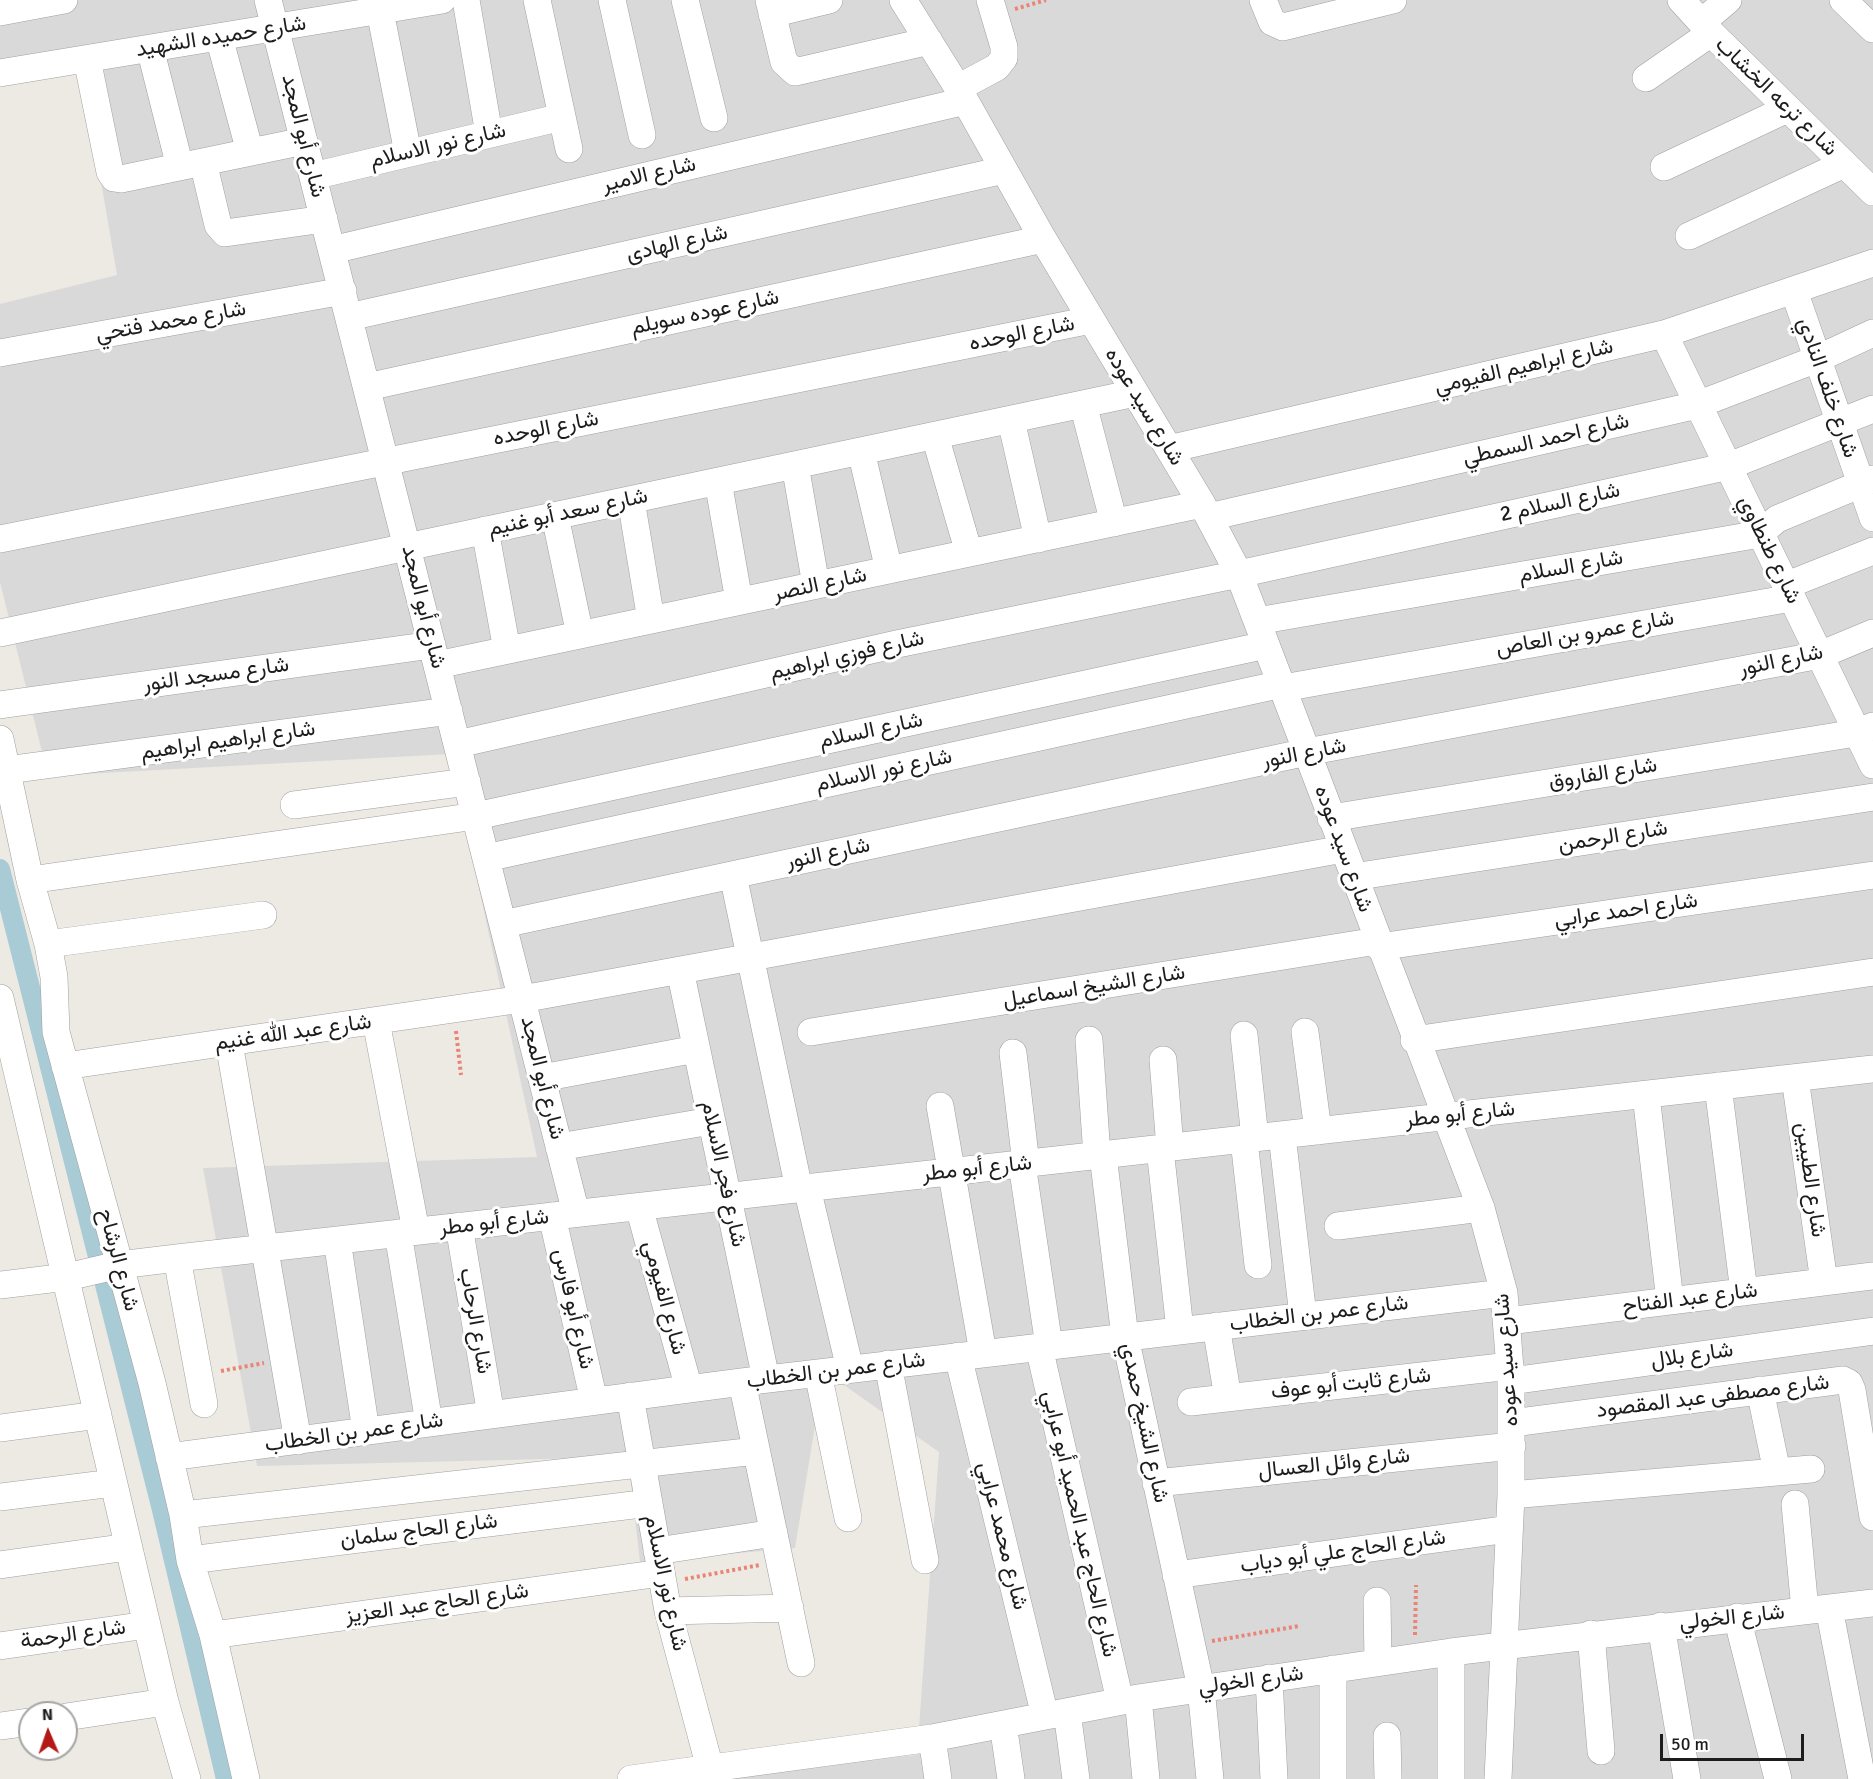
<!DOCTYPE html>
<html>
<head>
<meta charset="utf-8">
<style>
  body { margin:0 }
  #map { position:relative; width:1873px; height:1779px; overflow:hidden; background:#edeae3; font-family:Signika,sans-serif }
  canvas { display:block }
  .north { position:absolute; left:18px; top:1701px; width:60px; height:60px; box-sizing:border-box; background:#fff; border:2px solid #a4a4a4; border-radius:50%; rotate:358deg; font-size:16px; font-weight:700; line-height:24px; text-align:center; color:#1c1c1c }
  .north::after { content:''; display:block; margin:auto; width:21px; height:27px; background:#b31716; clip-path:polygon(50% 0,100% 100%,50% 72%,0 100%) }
  .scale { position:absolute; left:1660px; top:1734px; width:144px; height:27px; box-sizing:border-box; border:3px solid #1c1c1c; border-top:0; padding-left:8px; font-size:18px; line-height:21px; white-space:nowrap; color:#1c1c1c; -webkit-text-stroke:4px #fff; paint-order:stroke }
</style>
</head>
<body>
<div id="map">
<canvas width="1873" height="1779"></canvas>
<div class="north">N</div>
<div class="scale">50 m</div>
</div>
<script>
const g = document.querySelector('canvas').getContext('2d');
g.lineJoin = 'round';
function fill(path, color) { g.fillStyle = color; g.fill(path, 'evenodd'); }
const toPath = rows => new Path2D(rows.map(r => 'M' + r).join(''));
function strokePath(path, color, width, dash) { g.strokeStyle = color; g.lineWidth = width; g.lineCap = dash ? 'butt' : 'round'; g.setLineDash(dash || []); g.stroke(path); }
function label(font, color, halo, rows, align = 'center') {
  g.font = font + ' Signika,Vazirmatn,sans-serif'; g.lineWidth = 6; g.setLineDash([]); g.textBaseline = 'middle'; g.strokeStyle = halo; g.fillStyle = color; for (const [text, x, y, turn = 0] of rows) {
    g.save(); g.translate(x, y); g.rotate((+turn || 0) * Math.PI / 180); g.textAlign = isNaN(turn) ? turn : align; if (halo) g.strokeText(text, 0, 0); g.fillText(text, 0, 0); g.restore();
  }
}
const residential = toPath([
  [0,0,1873,0,1873,1779,669,1779,917,1755,939,1452,824,1371,795,1548,640,1562,628,1457,257,1466,203,1168,537,1157,450,754,48,776,0,582,0,304,117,275,82,70,0,60]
]);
const canal = toPath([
  [0,869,161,1506,226,1779]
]);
const path = toPath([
  [1015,9,1046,0],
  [456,1031,461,1075],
  [221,1371,264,1363],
  [685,1579,760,1565],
  [1415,1635,1416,1585],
  [1212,1641,1299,1626]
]);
const minor = toPath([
  [268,0,576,1213],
  [466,0,489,134],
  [537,0,569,149],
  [612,0,642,135],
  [685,0,714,118],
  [769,0,784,62,795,72,929,41],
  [903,0,958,88,1043,239,1202,504,1239,574,1481,1208,1504,1293,1511,1381,1511,1495,1498,1779],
  [1263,0,1272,22,1283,27,1393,0],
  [1681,0,1711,33,1873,192],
  [1843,0,1873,29],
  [380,11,408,153],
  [0,12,64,0],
  [772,14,829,0],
  [1702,22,1728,0],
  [219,37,250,152],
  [150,48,180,167],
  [87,59,110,172,114,178,121,179,304,141],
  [0,73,442,0],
  [1646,78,1711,33],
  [958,88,997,67,1004,58,1004,47,990,0],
  [203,162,218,225,225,233,324,219],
  [1664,167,1787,109],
  [313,176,562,117],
  [1689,236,1844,164],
  [332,250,965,101],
  [1794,291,1873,518],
  [349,317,1004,170],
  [1664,334,1873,765],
  [0,353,343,291],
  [367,387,1043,239],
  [1083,404,1114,523],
  [1011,420,1038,539],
  [935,436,969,553],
  [1169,449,1664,334,1873,263],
  [861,451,889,570],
  [795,465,816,585],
  [718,481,739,601],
  [631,500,651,620],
  [555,516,580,635],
  [1209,517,1697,405,1817,359,1873,333],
  [485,530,507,650],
  [0,539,1091,320],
  [1257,621,1760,534,1777,519,1873,479],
  [0,633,1135,393],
  [437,665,1202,504],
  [1283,688,1780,600,1787,596,1795,582,1873,551],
  [0,705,432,645],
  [0,739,30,880,48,944,54,977,56,1032,152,1383,183,1515,190,1560,213,1635,246,1779],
  [458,744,897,644,1239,574,1729,466,1873,409],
  [7,770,449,711],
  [294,805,467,782],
  [1331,818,1856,733,1873,726],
  [486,858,1282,684],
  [733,875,799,1189],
  [1353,877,1873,797],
  [30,880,476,816,1266,645],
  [503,924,1307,752,1820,655,1873,633],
  [48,944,263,915],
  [1379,947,1873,875],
  [680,970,766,1379],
  [0,998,165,1702,187,1779],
  [376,1021,416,1231],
  [811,1032,1377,941],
  [1305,1032,1318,1131],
  [1244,1035,1255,1138],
  [1089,1040,1097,1156],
  [1414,1040,1873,972],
  [229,1043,298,1441],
  [1013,1053,1026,1164],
  [1163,1060,1170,1148],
  [65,1066,522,999,1343,849],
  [542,1078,696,1049],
  [1795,1078,1824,1282],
  [1718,1086,1744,1292],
  [1646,1095,1670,1301],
  [940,1106,983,1353],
  [1282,1135,1303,1316],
  [1244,1140,1258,1265],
  [559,1147,711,1121],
  [1160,1149,1180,1330],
  [1103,1155,1125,1337,1201,1688,1210,1779],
  [1022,1164,1049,1346],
  [807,1188,850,1369],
  [639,1207,689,1389],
  [552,1216,594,1401],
  [459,1226,491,1415],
  [1338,1226,1481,1208],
  [398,1233,429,1423],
  [337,1240,366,1431],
  [177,1258,204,1404],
  [0,1285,67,1277,119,1265,177,1258,1873,1069],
  [1508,1321,1873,1276],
  [1216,1326,1228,1398],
  [1039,1347,1120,1701],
  [958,1356,1045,1716],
  [888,1364,925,1560],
  [818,1373,848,1518],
  [1511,1381,1873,1331],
  [742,1382,801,1663],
  [1760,1390,1777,1472],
  [630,1396,668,1611,710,1768],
  [1191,1402,1510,1366],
  [1512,1423,1843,1380,1849,1383,1852,1390,1873,1517],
  [0,1428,98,1415],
  [169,1457,742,1382,1504,1293],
  [1156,1483,1512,1446],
  [1511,1495,1811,1469],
  [0,1497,113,1483],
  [1795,1504,1805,1610],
  [183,1515,756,1451],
  [657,1551,774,1533],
  [190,1560,649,1503],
  [0,1565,128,1547],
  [1176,1575,1509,1529],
  [1377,1601,1378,1662],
  [1829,1608,1862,1779],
  [668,1611,790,1608],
  [1737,1617,1778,1779],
  [1661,1626,1687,1779],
  [1591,1634,1601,1751],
  [213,1635,661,1573],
  [0,1646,147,1625],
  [1451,1652,1451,1779],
  [1269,1678,1274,1779],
  [1138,1698,1146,1779],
  [1067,1712,1076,1779],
  [66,1717,165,1702],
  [1003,1724,1011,1779],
  [0,1726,30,1722],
  [1387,1736,1388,1779],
  [932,1738,938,1779],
  [631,1779,932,1738,1138,1698,1451,1652,1873,1603],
  [1333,1779,1333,1669]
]);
const streetNames = [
  ["شارع حميده الشهيد",221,37,-9],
  ["شارع ترعه الخشاب",1776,97,44],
  ["شارع أبو المجد",303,136,76],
  ["شارع نور الاسلام",438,146,-13],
  ["شارع الامير",649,175,-13],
  ["شارع الهادى",677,244,-13],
  ["شارع عوده سويلم",705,313,-12],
  ["شارع محمد فتحي",171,322,-10],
  ["شارع الوحده",1022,334,-11],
  ["شارع ابراهيم الفيومي",1524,367,-13],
  ["شارع خلف النادي",1827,388,71],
  ["شارع سيد عوده",1144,407,59],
  ["شارع الوحده",546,429,-11],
  ["شارع احمد السمطي",1546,440,-13],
  ["شارع السلام 2",1560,503,-12],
  ["شارع سعد أبو غنيم",568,513,-12],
  ["شارع طنطاوي",1769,550,64],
  ["شارع السلام",1571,567,-10],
  ["شارع النصر",820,585,-12],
  ["شارع أبو المجد",423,607,76],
  ["شارع عمرو بن العاص",1585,634,-10],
  ["شارع فوزي ابراهيم",847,656,-13],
  ["شارع النور",1781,661,-12],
  ["شارع مسجد النور",216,675,-8],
  ["شارع السلام",871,731,-12],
  ["شارع ابراهيم ابراهيم",228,741,-8],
  ["شارع النور",1304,754,-11],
  ["شارع نور الاسلام",884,771,-12],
  ["شارع الفاروق",1603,774,-9],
  ["شارع الرحمن",1613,837,-9],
  ["شارع سيد عوده",1343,849,70],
  ["شارع النور",828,854,-12],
  ["شارع احمد عرابي",1626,911,-8],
  ["شارع الشيخ اسماعيل",1094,987,-9],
  ["شارع عبد الله غنيم",293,1033,-8],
  ["شارع أبو المجد",542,1078,76],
  ["شارع أبو مطر",1460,1115,-6],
  ["شارع أبو مطر",977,1169,-6],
  ["شارع فجر الاسلام",723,1174,78],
  ["شارع الطيبين",1810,1180,82],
  ["شارع أبو مطر",494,1223,-6],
  ["شارع الرشاح",118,1260,75],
  ["شارع الفيومي",664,1298,75],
  ["شارع عبد الفتاح",1690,1299,-7],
  ["شارع أبو فارس",573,1309,77],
  ["شارع عمر بن الخطاب",1319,1314,-7],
  ["شارع الرحاب",475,1321,80],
  ["شارع بلال",1692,1356,-8],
  ["شارع سيد عوده",1507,1360,-94],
  ["شارع عمر بن الخطاب",836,1371,-7],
  ["شارع ثابت أبو عوف",1351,1384,-6],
  ["شارع مصطفى عبد المقصود",1713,1397,-7],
  ["شارع الشيخ حمدي",1144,1423,78],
  ["شارع عمر بن الخطاب",354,1433,-8],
  ["شارع وائل العسال",1334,1464,-6],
  ["شارع الحاج عبد الحميد أبو عرابي",1079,1524,77],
  ["شارع الحاج سلمان",419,1531,-7],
  ["شارع محمد عرابي",1002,1536,76],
  ["شارع الحاج علي أبو دياب",1343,1552,-8],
  ["شارع نور الاسلام",665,1583,78],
  ["شارع الحاج عبد العزيز",437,1604,-8],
  ["شارع الخولي",1732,1618,-6],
  ["شارع الرحمة",73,1635,-8],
  ["شارع الخولي",1251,1681,-8]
];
fill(residential, '#dad9d9');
strokePath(canal, '#a8cbd6', 20);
strokePath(minor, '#a0a0a0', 28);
strokePath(path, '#ea8477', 4, [3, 3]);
strokePath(minor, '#fff', 27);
label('22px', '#1c1c1c', '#fff', streetNames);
</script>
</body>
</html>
